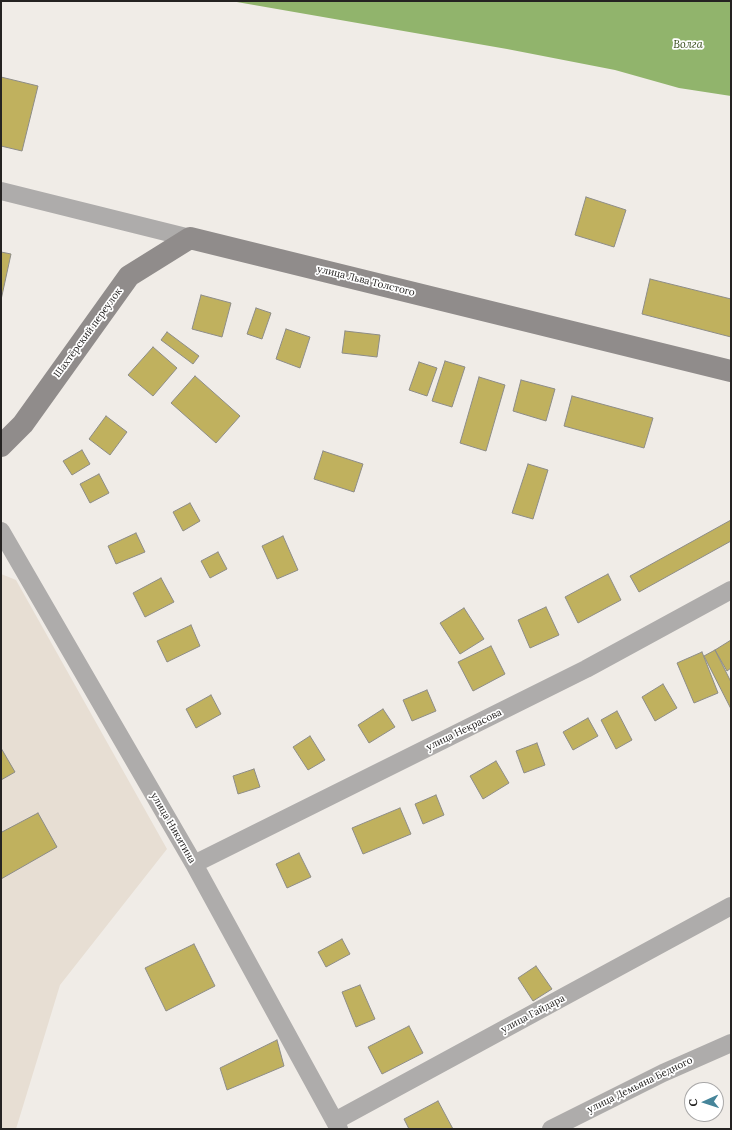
<!DOCTYPE html>
<html>
<head>
<meta charset="utf-8">
<style>
  body { margin:0 }
  #map { position:relative; width:732px; height:1130px; overflow:hidden; background:#f0ece7; font-family:Lora,serif }
  canvas { display:block }
  .frame { position:absolute; inset:0; border:2px solid #252322; pointer-events:none }
  .north { position:absolute; left:684px; top:1082px; width:40px; height:40px; box-sizing:border-box; background:#fff; border:1px solid #a8a7a7; border-radius:50%; rotate:267deg; font-size:11px; font-weight:700; line-height:16px; text-align:center; color:#252322 }
  .north::after { content:''; display:block; margin:auto; width:14px; height:18px; background:#46859a; clip-path:polygon(50% 0,100% 100%,50% 72%,0 100%) }
</style>
</head>
<body>
<div id="map">
<canvas width="732" height="1130"></canvas>
<div class="frame"></div>
<div class="north">С</div>
</div>
<script>
const g = document.querySelector('canvas').getContext('2d');
g.lineJoin = 'round';
function fill(path, color) { g.fillStyle = color; g.fill(path, 'evenodd'); }
const toPath = rows => new Path2D(rows.map(r => 'M' + r).join(''));
function strokePath(path, color, width, dash) { g.strokeStyle = color; g.lineWidth = width; g.lineCap = dash ? 'butt' : 'round'; g.setLineDash(dash || []); g.stroke(path); }
function label(font, color, halo, rows, align = 'center') {
  g.font = font + ' Lora,serif'; g.lineWidth = 3.5; g.setLineDash([]); g.textBaseline = 'middle'; g.strokeStyle = halo; g.fillStyle = color; for (const [text, x, y, turn = 0] of rows) {
    g.save(); g.translate(x, y); g.rotate((+turn || 0) * Math.PI / 180); g.textAlign = isNaN(turn) ? turn : align; if (halo) g.strokeText(text, 0, 0); g.fillText(text, 0, 0); g.restore();
  }
}
const built = toPath([
  [1,574,16,580,167,849,60,985,16,1129,1,1129]
]);
const water = toPath([
  [231,1,731,1,731,96,679,88,615,70,507,49]
]);
const building = toPath([
  [1,77,38,86,22,151,1,146,1,77],
  [586,197,626,210,614,247,575,235,586,197],
  [1,252,11,254,1,300,1,252],
  [650,279,731,299,731,337,642,314,650,279],
  [201,295,231,303,222,337,192,329,201,295],
  [256,308,271,313,262,339,247,334,256,308],
  [286,329,310,337,300,368,276,359,286,329],
  [345,331,380,335,377,357,342,353,345,331],
  [167,332,199,356,193,364,161,340,167,332],
  [153,347,177,368,153,396,128,375,153,347],
  [445,361,465,367,452,407,432,401,445,361],
  [419,362,437,368,427,396,409,390,419,362],
  [195,376,240,416,216,443,171,403,195,376],
  [479,377,505,385,486,451,460,443,479,377],
  [521,380,555,389,546,421,513,411,521,380],
  [572,396,653,418,644,448,564,426,572,396],
  [106,416,127,432,110,455,89,439,106,416],
  [82,450,90,464,72,475,63,461,82,450],
  [323,451,363,464,354,492,314,479,323,451],
  [528,464,548,470,533,519,512,513,528,464],
  [99,474,109,493,90,503,80,484,99,474],
  [190,503,200,521,183,531,173,512,190,503],
  [731,520,731,541,639,592,630,576,731,520],
  [136,533,145,552,116,564,108,546,136,533],
  [283,536,298,570,277,579,262,546,283,536],
  [218,552,227,569,210,578,201,561,218,552],
  [608,574,621,600,578,623,565,597,608,574],
  [161,578,174,602,145,617,133,593,161,578],
  [546,607,559,635,530,648,518,620,546,607],
  [464,608,484,639,460,654,440,623,464,608],
  [191,625,200,646,167,662,157,641,191,625],
  [731,640,731,668,727,671,715,650,731,640],
  [491,646,505,674,473,691,458,662,491,646],
  [715,650,731,682,731,709,704,656,715,650],
  [702,652,718,693,694,703,677,663,702,652],
  [663,684,677,708,655,721,642,697,663,684],
  [427,690,436,711,412,721,403,700,427,690],
  [211,695,221,714,196,728,186,709,211,695],
  [383,709,395,727,369,743,358,725,383,709],
  [617,711,632,740,616,749,601,720,617,711],
  [588,718,598,736,573,750,563,732,588,718],
  [310,736,325,760,308,770,293,747,310,736],
  [537,743,545,765,524,773,516,751,537,743],
  [1,748,15,772,1,780,1,748],
  [496,761,509,783,483,799,470,776,496,761],
  [254,769,260,787,238,794,233,776,254,769],
  [436,795,444,815,423,824,415,804,436,795],
  [400,808,411,834,363,854,352,828,400,808],
  [38,813,57,847,1,879,1,831,2,832,38,813],
  [299,853,311,877,287,888,276,864,299,853],
  [342,939,350,954,326,967,318,952,342,939],
  [194,944,215,986,166,1011,145,968,194,944],
  [536,966,552,989,533,1001,518,978,536,966],
  [360,985,375,1019,356,1027,342,992,360,985],
  [409,1026,423,1053,382,1074,368,1047,409,1026],
  [277,1040,284,1066,227,1090,220,1068,277,1040],
  [438,1101,453,1129,409,1129,404,1119,438,1101]
]);
const street = toPath([
  [1,191,190,238],
  [1,531,194,864,339,1129],
  [194,864,586,669,731,590],
  [335,1121,731,906],
  [551,1129,663,1073,731,1043]
]);
const secondary = toPath([
  [1,446,23,424,129,276,190,238,731,371]
]);
const streetNames = [
  ["улица Льва Толстого",366,281,14],
  ["Шахтёрский переулок",88,333,-54],
  ["улица Некрасова",464,730,-26],
  ["улица Никитина",173,828,60],
  ["улица Гайдара",533,1014,-28],
  ["улица Демьяна Бедного",640,1085,-26]
];
const waterNames = [
  ["Волга",688,45]
];
fill(built, '#e7ded3');
fill(water, '#91b46c');
fill(building, '#c0b15e');
strokePath(building, '#8d8c87', 1);
strokePath(street, '#aeacab', 18);
strokePath(secondary, '#908c8b', 22);
label('10px', '#252322', '#fff', streetNames);
label('italic 11px', '#344a17', '#fff', waterNames);
</script>
</body>
</html>
